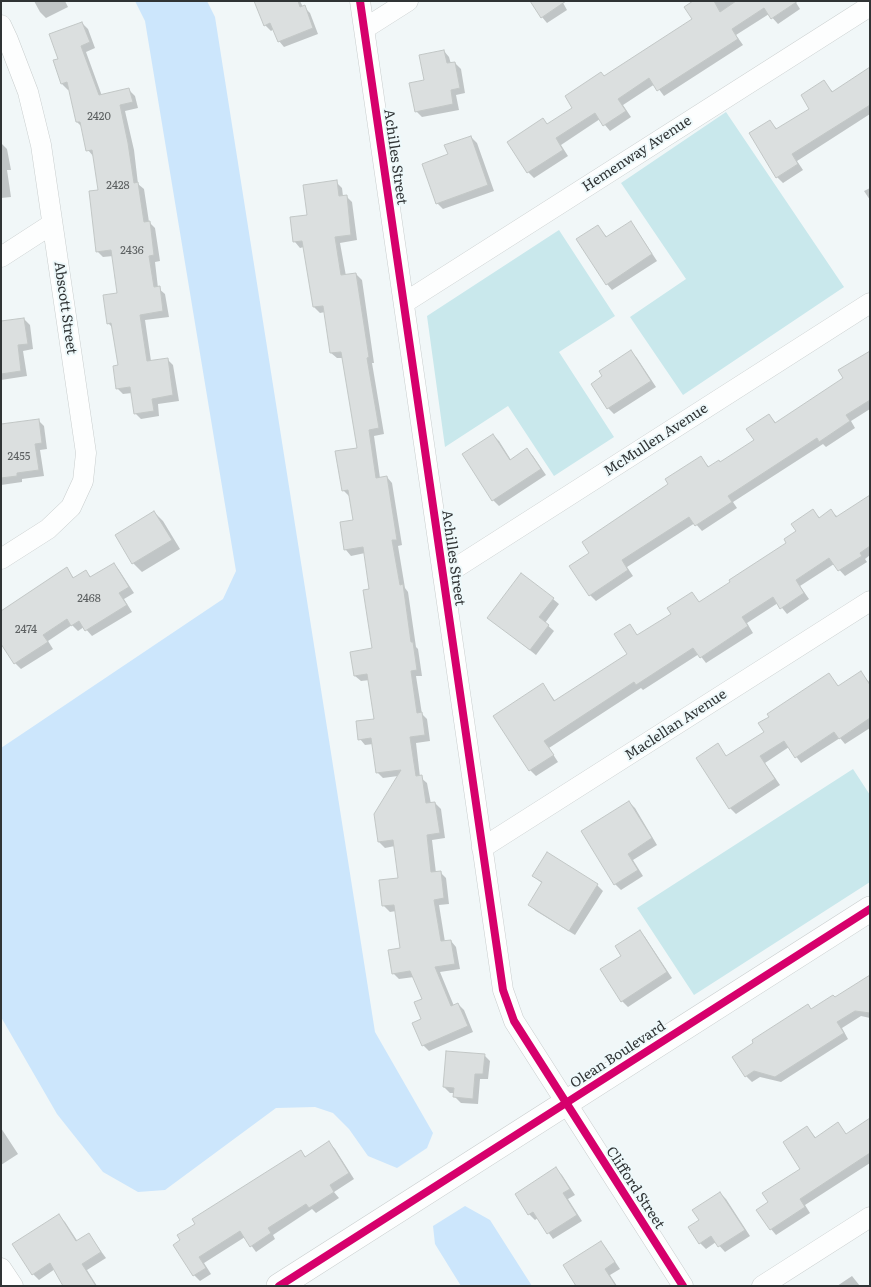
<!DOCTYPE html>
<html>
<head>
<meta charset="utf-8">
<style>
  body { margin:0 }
  #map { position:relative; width:871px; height:1287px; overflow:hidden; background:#f1f7f8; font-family:Literata,serif }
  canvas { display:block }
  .frame { position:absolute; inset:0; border:2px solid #303435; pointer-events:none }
</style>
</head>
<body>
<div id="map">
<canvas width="871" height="1287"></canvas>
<div class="frame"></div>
</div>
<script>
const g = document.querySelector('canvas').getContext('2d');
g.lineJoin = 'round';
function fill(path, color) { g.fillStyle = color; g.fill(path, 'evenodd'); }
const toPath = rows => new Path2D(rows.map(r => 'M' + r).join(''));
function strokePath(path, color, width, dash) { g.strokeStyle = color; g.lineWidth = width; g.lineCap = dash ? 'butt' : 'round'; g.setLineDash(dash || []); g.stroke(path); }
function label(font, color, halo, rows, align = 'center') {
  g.font = font + ' Literata,serif'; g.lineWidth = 4; g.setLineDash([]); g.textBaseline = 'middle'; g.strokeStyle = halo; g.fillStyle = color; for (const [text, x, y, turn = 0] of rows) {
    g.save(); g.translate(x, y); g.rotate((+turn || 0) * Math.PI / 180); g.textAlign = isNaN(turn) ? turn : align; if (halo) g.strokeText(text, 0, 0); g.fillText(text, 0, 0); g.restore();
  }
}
const green = toPath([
  [726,112,844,287,683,395,630,317,686,279,621,183],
  [559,230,615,316,559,352,614,437,554,476,508,406,445,447,427,316],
  [853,769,870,795,870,882,694,995,637,908]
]);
const water = toPath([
  [135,1,207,1,215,17,375,1032,433,1133,427,1148,397,1168,368,1156,349,1129,333,1113,315,1107,276,1108,165,1190,138,1192,103,1172,57,1114,1,1017,1,748,223,599,236,571,145,21],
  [465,1206,490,1220,532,1286,461,1286,435,1244,433,1226]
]);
const shadow = toPath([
  [34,1,65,1,68,7,46,18,40,12],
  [256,1,300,1,303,7,304,7,310,13,318,34,284,47,279,41,274,29,271,31,265,25],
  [562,1,567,10,547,23,542,17],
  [696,1,795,1,800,9,778,24,769,14,736,35,743,45,664,96,655,84,623,105,631,117,610,131,600,119,561,145,568,156,534,178,528,172,508,142,543,120,548,125,574,108,604,77,694,19],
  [82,23,88,29,95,48,86,52,102,96,129,90,135,96,138,108,125,111,134,150,138,184,144,189,149,222,155,228,160,261,155,262,158,288,165,294,169,317,145,320,151,361,167,359,173,365,179,401,158,404,159,416,141,419,135,413,132,393,123,394,117,388,119,366,114,329,108,323,118,294,113,256,103,257,97,251,100,191,93,156,88,150,82,127,77,122,70,89,68,90,62,84,54,61,59,60],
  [444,51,449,57,451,64,455,63,461,69,465,93,456,95,459,110,422,117,416,111,426,81],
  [870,68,870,114,797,161,803,170,783,183,777,177,770,122,778,130,811,109,824,82,833,92],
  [471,137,477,143,494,191,443,209,437,203,449,155],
  [1,143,7,149,11,170,7,170,11,197,1,198],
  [336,182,342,188,343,196,346,196,352,202,357,240,340,243,346,276,356,274,362,280,374,363,372,363,384,434,374,436,380,478,387,477,392,483,402,545,398,546,405,588,408,592,416,647,418,649,422,676,416,676,422,714,427,719,430,741,416,743,420,777,427,783,431,804,435,803,441,809,445,838,432,840,436,873,440,872,446,878,449,904,439,905,445,942,451,941,456,947,460,969,440,972,454,1006,458,1004,464,1010,473,1032,429,1051,423,1045,424,1000,414,977,399,979,393,973,402,949,396,911,390,912,384,906,399,879,395,846,385,848,379,842,398,776,383,778,377,772,373,744,365,745,360,739,375,720,370,680,361,681,355,676,373,649,371,590,365,553,351,556,346,550,341,523,354,521,351,496,349,496,343,490,358,449,343,358,337,358,331,353,325,312,320,313,314,307,304,247,300,248,295,242,292,218,308,216],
  [870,188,870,200,864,191],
  [631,223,636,229,657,261,612,290,607,284,598,227,608,238],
  [24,319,30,325,33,349,23,351,27,376,1,380,1,323],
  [631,352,637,358,656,387,614,414,608,408,592,384,604,376],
  [870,352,870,409,851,421,855,428,826,447,823,444,733,502,737,508,702,531,695,523,627,567,633,576,596,601,590,595,591,553,701,458,710,468,720,463,755,440,769,415,776,423,845,379],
  [38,420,44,426,47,449,40,450,44,476,22,479,22,482,1,485,1,426],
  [493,435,499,441,511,460,527,450,533,456,546,475,499,506,493,500],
  [870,496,870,555,865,559,867,562,845,576,834,564,800,586,809,599,787,614,778,603,747,623,753,633,706,663,699,654,643,690,641,688,549,748,558,762,536,776,530,770,495,716,543,685,556,702,628,655,629,625,638,636,673,614,692,593,700,603,788,543,813,511,820,518,831,511,838,517],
  [154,512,163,521,180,549,142,572,133,563,116,536],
  [114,564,119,570,134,593,124,599,132,612,92,636,84,627,78,631,72,625,48,641,53,649,21,669,15,663,1,641,66,569,75,579,86,572,92,578],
  [553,599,559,604,545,623,554,631,536,655,489,618],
  [861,673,870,683,870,728,845,744,840,738,801,763,789,747,765,763,780,785,736,814,730,808,718,745,727,757,765,732,829,675,839,687],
  [629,802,635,808,657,845,633,860,643,876,621,890,615,884],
  [533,876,597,885,603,891,575,935,536,911,530,905,543,884],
  [640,931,645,937,672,978,628,1007,622,1001,602,969,623,956],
  [870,977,870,1018,861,1016,842,1028,848,1039,781,1082,760,1077,752,1082,746,1076,808,1006,812,1010,835,998],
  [484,1055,490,1061,488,1079,480,1079,478,1104,461,1103,455,1097,455,1093,450,1093,444,1087],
  [870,1120,870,1163,805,1205,810,1213,776,1235,771,1229,770,1203,802,1169,807,1127,816,1138,838,1124,847,1135],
  [1,1128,18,1154,1,1165],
  [329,1143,335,1149,354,1179,334,1192,339,1198,316,1213,312,1209,273,1235,275,1239,256,1252,245,1237,204,1263,211,1274,200,1281,194,1275,175,1245,301,1152,306,1157],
  [556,1169,562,1175,575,1195,568,1199,582,1221,553,1239,538,1218,535,1220,529,1214],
  [720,1193,726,1199,750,1236,725,1252,716,1242,706,1249,700,1243,701,1220],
  [59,1216,65,1222,78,1242,89,1235,106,1258,87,1270,97,1286,65,1286,55,1269,39,1280,33,1274],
  [601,1242,606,1248,620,1269,610,1275,617,1286,578,1286],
  [852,1276,860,1286,837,1286]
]);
const building = toPath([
  [254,1,298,1,300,7,305,5,313,28,278,42,270,23,264,26,254,1],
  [530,1,566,1,541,18,530,1],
  [693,1,714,1,720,12,736,1,798,1,771,19,764,8,732,29,738,39,657,91,649,78,618,99,626,111,603,126,595,113,556,138,563,150,527,173,507,142,543,118,547,124,572,108,565,96,601,72,604,76,692,19,684,7,693,1],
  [82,22,90,42,81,46,99,95,129,88,133,102,120,105,128,143,134,183,138,182,144,222,150,221,154,255,149,256,154,287,160,286,163,311,140,315,147,361,168,358,173,395,152,399,154,411,134,414,130,387,116,389,113,366,118,365,111,323,107,324,103,295,117,293,111,250,96,252,89,191,98,190,92,150,86,151,80,122,76,122,67,82,61,84,53,60,58,59,49,34,82,22],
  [444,50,447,63,455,62,460,88,451,90,453,104,415,112,409,83,424,80,419,55,444,50],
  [870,67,870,105,792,154,798,164,776,178,749,133,770,120,776,129,809,109,801,95,824,80,832,92,870,67],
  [471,136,488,185,436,204,422,164,448,154,444,145,471,136],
  [337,180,339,196,347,195,351,235,335,237,341,275,356,273,369,357,367,358,379,428,369,430,376,478,387,476,397,540,392,540,400,585,403,584,411,642,413,642,417,670,411,671,417,713,422,712,425,735,410,737,416,776,422,775,426,803,435,802,440,833,427,835,431,872,441,871,444,898,434,900,441,941,451,940,455,964,435,967,451,1006,458,1003,468,1026,422,1046,412,1023,421,1019,414,1002,422,999,410,971,392,974,388,950,400,948,394,905,382,906,379,880,398,878,393,840,378,842,374,814,401,770,376,773,371,738,358,740,356,721,374,719,367,674,354,676,350,652,372,648,363,590,369,589,363,547,344,550,340,522,353,520,348,490,342,491,335,451,357,448,341,352,330,353,323,306,313,307,302,241,293,242,290,217,307,215,303,185,337,180],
  [631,221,652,254,606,285,576,239,598,225,606,237,631,221],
  [24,318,28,344,18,345,21,371,1,374,1,321,24,318],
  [631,350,651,381,607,409,591,384,602,376,599,371,631,350],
  [870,351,870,400,846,415,850,421,819,442,817,438,728,496,732,502,695,526,689,517,622,560,628,570,589,596,569,566,589,553,582,542,668,484,665,479,701,456,708,467,719,460,720,462,754,440,746,429,769,414,775,423,843,378,838,370,870,351],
  [39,419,42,443,35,444,39,470,17,473,17,476,1,478,1,424,39,419],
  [493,434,510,460,527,448,541,469,492,501,462,454,493,434],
  [870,495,870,546,860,553,862,556,838,571,829,558,796,580,804,593,780,609,773,597,742,617,748,626,700,658,693,648,636,685,634,682,544,741,554,755,529,771,493,716,543,683,554,701,627,654,614,634,630,624,637,635,671,614,667,608,692,592,699,602,730,582,729,580,786,543,784,539,796,531,791,524,813,509,819,518,831,509,836,517,870,495],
  [154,511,172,540,132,564,115,535,154,511],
  [114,563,129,587,119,593,127,605,85,631,79,621,71,626,67,619,43,635,48,642,14,664,1,644,1,611,67,567,73,578,86,570,90,577,114,563],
  [521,573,554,598,539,617,549,625,530,650,487,618,521,573],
  [861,671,870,685,870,718,839,739,834,732,795,758,784,741,760,756,775,779,729,809,696,758,718,743,726,756,764,732,758,723,769,717,767,714,829,673,838,686,861,671],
  [629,801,652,838,628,854,638,870,614,885,581,831,629,801],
  [547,852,598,884,569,931,528,905,542,882,532,876,547,852],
  [640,930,667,972,621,1002,600,969,621,956,615,946,640,930],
  [870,975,870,1013,855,1011,837,1022,844,1033,775,1077,754,1071,745,1077,732,1057,753,1043,752,1040,808,1004,811,1009,833,995,835,997,870,975],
  [446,1051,485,1054,483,1074,475,1074,473,1099,453,1097,454,1088,443,1087,446,1051],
  [870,1118,870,1153,800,1199,805,1207,770,1230,756,1210,768,1202,762,1193,800,1169,783,1142,807,1126,815,1138,838,1122,846,1134,870,1118],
  [329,1141,349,1173,330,1185,334,1192,309,1208,306,1204,268,1228,271,1233,250,1247,240,1231,199,1257,206,1268,193,1276,173,1245,180,1240,177,1235,195,1224,192,1219,301,1150,305,1157,329,1141],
  [556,1167,570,1189,563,1193,577,1215,547,1234,533,1212,528,1215,515,1194,556,1167],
  [720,1192,745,1230,718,1247,711,1236,699,1244,688,1227,699,1220,692,1210,720,1192],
  [59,1214,76,1241,89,1233,101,1252,82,1264,96,1286,63,1286,50,1263,32,1275,12,1244,59,1214],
  [601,1241,615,1262,605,1269,616,1286,576,1286,563,1265,601,1241]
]);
const minor = toPath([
  [360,1,503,990,514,1021,683,1286],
  [1,25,8,40,28,92,41,145,86,453,83,481,71,507,48,529,1,559],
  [364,29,408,1],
  [1,257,52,224],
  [404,303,870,6],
  [443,576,870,303],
  [482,848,870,601],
  [1,1268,13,1286],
  [762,1286,870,1217]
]);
const tertiary = toPath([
  [279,1286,870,909]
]);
const cycleway = toPath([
  [360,1,503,990,514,1021,683,1286],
  [279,1286,870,909]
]);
const numberNames = [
  ["2420",99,117],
  ["2428",118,186],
  ["2436",132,251],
  ["2455",19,457],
  ["2468",89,599],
  ["2474",26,630]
];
const streetNames = [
  ["Hemenway Avenue",637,154,-33],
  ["Achilles Street",395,157,82],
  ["Abscott Street",65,308,82],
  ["McMullen Avenue",656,440,-33],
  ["Achilles Street",453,558,82],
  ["Maclellan Avenue",676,725,-33],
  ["Olean Boulevard",618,1055,-33],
  ["Clifford Street",635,1188,57]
];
fill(green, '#c9e8ec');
fill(water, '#cce6fc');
fill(shadow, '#0003');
fill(building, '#dbdfdf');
strokePath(building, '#c2c7c6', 1);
strokePath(minor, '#c8cdcd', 21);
strokePath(tertiary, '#c8cdcd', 26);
strokePath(minor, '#fdfefe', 20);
strokePath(tertiary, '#fdfefe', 25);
strokePath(cycleway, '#d6006c', 8);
label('11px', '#5c6061', null, numberNames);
label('14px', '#303435', '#eef9fb', streetNames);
</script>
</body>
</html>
